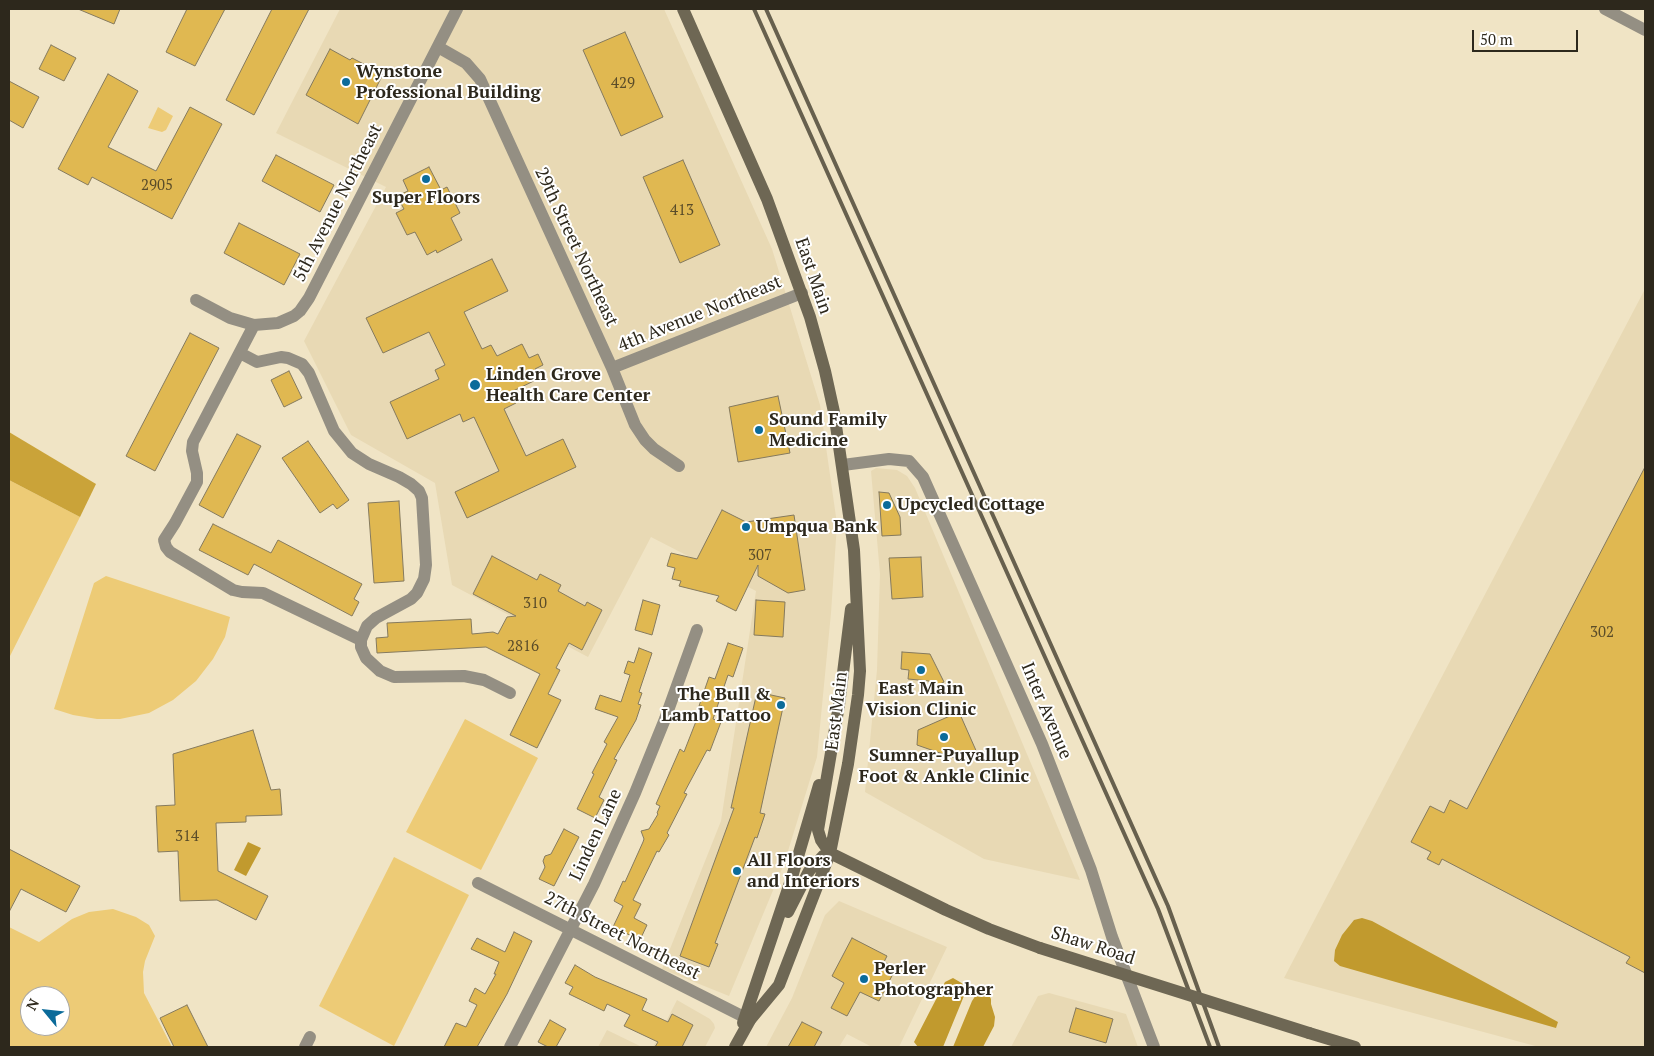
<!DOCTYPE html>
<html>
<head>
<meta charset="utf-8">
<style>
  body { margin:0 }
  #map { position:relative; width:1654px; height:1056px; overflow:hidden; background:#f0e4c5; font-family:"PT Serif",serif }
  canvas { display:block }
  .frame { position:absolute; inset:0; border:10px solid #2d281c; pointer-events:none }
  .north { position:absolute; left:20px; top:986px; width:50px; height:50px; box-sizing:border-box; background:#fff; border:1px solid #aba9a4; border-radius:50%; rotate:298deg; font-size:14px; font-weight:700; line-height:20px; text-align:center; color:#2d281c }
  .north::after { content:''; display:block; margin:auto; width:18px; height:22px; background:#0b6b9a; clip-path:polygon(50% 0,100% 100%,50% 72%,0 100%) }
  .scale { position:absolute; left:1472px; top:30px; width:106px; height:22px; box-sizing:border-box; border:2px solid #2d281c; border-top:0; padding-left:6px; font-size:15px; line-height:18px; white-space:nowrap; color:#2d281c; -webkit-text-stroke:4px #fff; paint-order:stroke }
</style>
</head>
<body>
<div id="map">
<canvas width="1654" height="1056"></canvas>
<div class="frame"></div>
<div class="north">N</div>
<div class="scale">50 m</div>
</div>
<script>
const g = document.querySelector('canvas').getContext('2d');
g.lineJoin = 'round';
function fill(path, color) { g.fillStyle = color; g.fill(path, 'evenodd'); }
const toPath = rows => new Path2D(rows.map(r => 'M' + r).join(''));
function strokePath(path, color, width, dash) { g.strokeStyle = color; g.lineWidth = width; g.lineCap = dash ? 'butt' : 'round'; g.setLineDash(dash || []); g.stroke(path); }
function label(font, color, halo, rows, align = 'center') {
  g.font = font + ' "PT Serif",serif'; g.lineWidth = 4; g.setLineDash([]); g.textBaseline = 'middle'; g.strokeStyle = halo; g.fillStyle = color; for (const [text, x, y, turn = 0] of rows) {
    g.save(); g.translate(x, y); g.rotate((+turn || 0) * Math.PI / 180); g.textAlign = isNaN(turn) ? turn : align; if (halo) g.strokeText(text, 0, 0); g.fillText(text, 0, 0); g.restore();
  }
}
const built = toPath([
  [340,9,664,9,772,249,820,405,837,524,831,613,817,757,784,864,729,996,662,969,721,821,756,591,651,537,588,657,452,585,435,483,351,435,304,341,386,187,276,133],
  [1645,289,1645,1047,1539,1047,1284,978],
  [876,468,897,470,907,476,915,488,1080,880,984,859,865,792,877,670,880,574,871,471],
  [839,901,947,947,899,1047,872,1047,847,1034,839,1047,766,1047,792,998,825,915],
  [1049,993,1126,1014,1138,1047,1011,1047,1038,996],
  [677,1000,710,1019,714,1024,715,1028,705,1047,653,1047],
  [607,1030,642,1047,598,1047]
]);
const green = toPath([
  [158,107,173,116,166,130,162,132,148,128],
  [9,480,80,517,9,658],
  [106,576,230,617,225,637,213,659,196,681,173,700,149,713,120,719,97,719,73,715,54,709,94,583],
  [465,719,538,758,481,870,406,832],
  [394,857,469,895,394,1046,319,1006],
  [113,909,136,917,149,925,155,936,145,961,143,972,144,993,172,1047,9,1047,9,927,39,942,72,919,89,912],
  [30,996,60,996,60,1026,30,1026]
]);
const forest = toPath([
  [9,432,96,484,80,517,9,480]
]);
const water = toPath([
  [248,842,261,848,246,876,234,870],
  [1362,918,1372,921,1558,1022,1556,1028,1340,966,1334,961,1335,950,1342,935,1354,920],
  [953,978,965,985,966,991,943,1047,918,1047,914,1042,931,1009,945,982],
  [980,992,989,995,991,999,991,1004,995,1017,994,1026,983,1047,953,1047,972,1001,976,995]
]);
const building = toPath([
  [78,9,120,9,114,24,78,9],
  [187,9,225,9,195,66,166,52,187,9],
  [272,9,309,9,254,115,226,100,272,9],
  [625,32,663,117,621,136,583,50,625,32],
  [51,45,76,58,64,81,39,69,51,45],
  [330,49,350,60,352,58,383,74,358,124,306,95,330,49],
  [108,74,138,91,108,147,156,171,190,107,222,124,172,219,92,177,88,185,58,169,108,74],
  [9,81,39,97,23,128,9,120,9,81],
  [276,155,334,185,320,212,262,181,276,155],
  [683,160,720,245,680,263,643,177,683,160],
  [429,167,441,190,447,187,460,213,451,218,462,240,437,253,436,250,427,255,415,232,407,235,396,213,404,209,397,196,408,191,403,180,429,167],
  [239,223,300,254,284,285,224,253,239,223],
  [492,259,508,291,464,312,482,349,491,345,497,356,522,344,529,358,538,354,543,365,535,369,540,378,511,392,516,403,504,409,526,456,563,439,576,467,467,518,455,492,499,471,474,417,463,422,460,414,407,439,390,402,439,379,435,370,445,365,429,332,383,353,366,318,492,259],
  [190,333,219,348,155,471,126,456,190,333],
  [289,371,302,398,284,407,271,380,289,371],
  [778,396,790,453,738,462,729,407,778,396],
  [237,434,261,446,223,518,199,505,237,434],
  [308,441,349,500,337,509,333,504,320,513,282,458,308,441],
  [1645,467,1645,973,1626,963,1630,957,1442,859,1439,865,1427,859,1431,852,1411,842,1430,806,1444,813,1450,800,1467,809,1645,467],
  [879,492,889,493,900,517,901,535,882,536,879,492],
  [399,501,404,581,374,583,368,503,399,501],
  [722,510,746,522,794,515,805,590,788,593,758,576,758,565,736,611,716,601,719,596,679,586,681,581,672,579,675,568,667,566,671,553,697,559,722,510],
  [213,524,271,553,278,540,362,584,354,599,359,602,352,616,254,564,248,575,199,550,213,524],
  [492,556,537,580,540,574,561,585,558,591,585,606,587,602,602,610,582,650,569,643,556,668,560,670,548,694,561,700,537,748,510,735,540,674,486,647,377,653,376,638,388,637,387,623,471,619,472,634,493,632,498,634,507,617,516,616,473,594,492,556],
  [921,557,923,597,892,599,889,558,921,557],
  [643,600,660,605,652,635,635,630,643,600],
  [756,600,785,602,783,637,754,635,756,600],
  [728,643,743,648,733,677,728,675,713,719,721,722,710,751,707,750,684,793,687,794,667,833,669,835,659,852,657,851,633,900,641,904,634,918,647,925,640,940,613,927,623,906,614,901,623,881,625,882,643,842,644,839,641,831,649,829,658,814,657,813,660,806,656,804,680,749,684,752,702,706,699,706,709,677,715,679,728,643],
  [639,648,652,653,639,692,642,693,638,704,641,705,636,720,614,759,617,760,599,797,604,800,595,818,577,809,594,774,592,773,607,744,604,742,618,717,595,709,600,695,621,702,630,675,624,673,628,661,634,663,639,648],
  [902,652,930,654,944,682,932,688,929,681,908,679,909,670,901,669,902,652],
  [757,692,785,698,760,813,765,814,757,838,755,837,715,943,718,944,709,967,680,956,734,808,731,808,757,692],
  [959,712,978,755,963,761,917,745,918,730,959,712],
  [253,730,271,790,280,789,282,815,246,816,246,822,216,823,218,871,268,896,256,920,217,900,180,901,178,851,158,852,156,806,175,805,173,754,253,730],
  [564,829,579,837,554,886,539,879,545,867,543,861,545,856,551,854,564,829],
  [9,849,80,886,66,912,21,889,9,912,9,849],
  [514,932,532,941,507,994,477,1047,444,1047,456,1023,466,1027,477,1005,469,1001,475,988,485,994,496,974,494,974,499,962,471,949,477,938,505,952,514,932],
  [852,938,887,956,884,962,896,968,879,1001,860,992,847,1016,831,1008,844,983,832,976,852,938],
  [575,965,595,977,647,999,642,1010,668,1022,672,1014,693,1025,682,1047,655,1047,658,1042,624,1026,630,1015,607,1004,604,1011,569,994,573,987,565,983,575,965],
  [187,1005,208,1047,174,1047,160,1018,187,1005],
  [1076,1008,1113,1019,1106,1043,1069,1032,1076,1008],
  [550,1020,566,1029,556,1047,548,1047,538,1042,550,1020],
  [802,1022,822,1032,814,1047,788,1047,802,1022]
]);
const minor = toPath([
  [1605,9,1645,30],
  [438,47,466,63,480,79,612,368,635,425,645,440,654,449,679,466],
  [196,300,230,318,254,325,278,323,294,316,300,311,309,298,457,9],
  [254,325,193,442,192,451,197,473,197,482,175,523,164,540,166,547,170,552,233,590,242,592,263,593,361,640],
  [240,353,257,362,281,357,288,358,302,364,309,373,334,431,352,453,369,464,399,477,411,484,419,491,422,498,426,565,424,579,417,593,411,599,376,618,367,626,361,640,361,647,366,658,380,671,394,677,464,676,484,680,510,693],
  [612,368,802,293],
  [843,465,889,459,909,461,923,477,1042,744,1091,870,1112,937,1154,1047],
  [478,883,750,1020],
  [305,1047,310,1037],
  [510,1047,594,884,635,793,665,719,697,630]
]);
const secondary = toPath([
  [683,9,767,199,810,317,825,371,834,412,854,550,860,671,858,695,848,764,830,853,779,985,750,1020,735,1047],
  [851,609,839,705,818,830,821,840,830,853,946,910,989,929,1040,948],
  [788,912,809,871,823,856,830,853],
  [743,1023,792,877,819,785],
  [1309,1033,1355,1047]
]);
const rail = toPath([
  [754,9,1158,909,1210,1047],
  [766,9,1168,906,1219,1047]
]);
const secondaryBridge = toPath([
  [1040,948,1309,1033]
]);
const markers = [
  [346,82,5,"#0b6b9a"],
  [426,179,5,"#0b6b9a"],
  [475,385,6,"#0b6b9a"],
  [759,430,5,"#0b6b9a"],
  [887,505,5,"#0b6b9a"],
  [746,527,5,"#0b6b9a"],
  [921,670,5,"#0b6b9a"],
  [781,705,5,"#0b6b9a"],
  [944,737,5,"#0b6b9a"],
  [737,871,5,"#0b6b9a"],
  [864,979,5,"#0b6b9a"]
];
const numberNames = [
  ["429",623,84],
  ["2905",157,186],
  ["413",682,211],
  ["307",760,556],
  ["310",535,604],
  ["302",1602,633],
  ["2816",523,647],
  ["314",187,837]
];
const poiNames = [
  ["Wynstone",356,72],
  ["Professional Building",356,93],
  ["Super Floors",426,198,"center"],
  ["Linden Grove",486,375],
  ["Health Care Center",486,396],
  ["Sound Family",769,420],
  ["Medicine",769,441],
  ["Upcycled Cottage",897,505],
  ["Umpqua Bank",756,527],
  ["East Main",921,689,"center"],
  ["Vision Clinic",921,710,"center"],
  ["The Bull &",771,695,"right"],
  ["Lamb Tattoo",771,716,"right"],
  ["Sumner-Puyallup",944,756,"center"],
  ["Foot & Ankle Clinic",944,777,"center"],
  ["All Floors",747,861],
  ["and Interiors",747,882],
  ["Perler",874,969],
  ["Photographer",874,990]
];
const streetNames = [
  ["5th Avenue Northeast",338,203,-63],
  ["29th Street Northeast",576,247,65],
  ["East Main",813,276,71],
  ["4th Avenue Northeast",700,314,-22],
  ["East Main",837,711,-83],
  ["Inter Avenue",1046,711,67],
  ["Linden Lane",596,835,-65],
  ["27th Street Northeast",622,936,27],
  ["Shaw Road",1093,946,18]
];
fill(built, '#e8d9b4');
fill(green, '#edcb76');
fill(forest, '#caa339');
fill(water, '#c19a2e');
fill(building, '#e0b851');
strokePath(building, '#857a5e', 1);
strokePath(minor, '#948f83', 12);
strokePath(secondary, '#6e6754', 12);
strokePath(rail, '#67604e', 4);
strokePath(secondaryBridge, '#6e6754', 12);
for (const [x, y, r, color] of markers) { const dot = new Path2D(); dot.arc(x, y, r, 0, 2 * Math.PI); g.fillStyle = color; g.fill(dot); strokePath(dot, '#fff', 2); }
label('15px', '#5a4c29', null, numberNames);
label('bold 18px', '#2d281c', '#fff', poiNames, 'left');
label('18px', '#2d281c', '#fff', streetNames);
</script>
</body>
</html>
